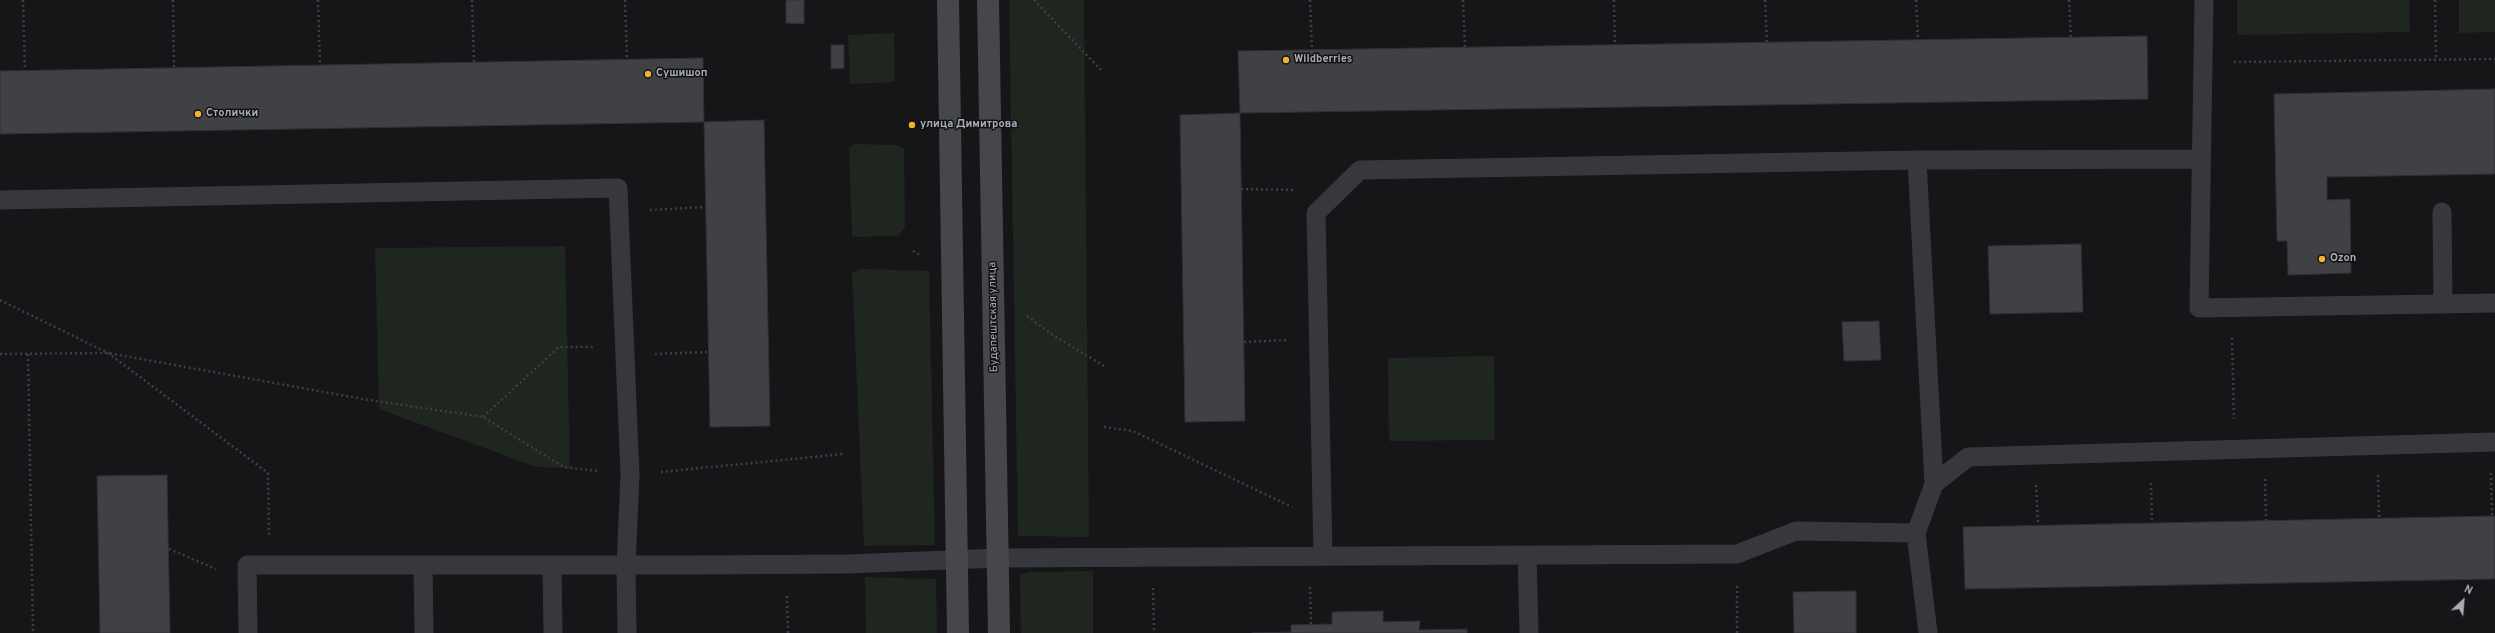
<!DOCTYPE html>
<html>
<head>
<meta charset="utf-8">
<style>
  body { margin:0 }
  #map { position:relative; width:2495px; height:633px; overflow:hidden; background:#161618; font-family:Overpass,sans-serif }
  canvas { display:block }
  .north { position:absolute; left:2443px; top:581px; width:40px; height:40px; -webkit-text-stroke:3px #111113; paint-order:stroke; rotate:26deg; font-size:11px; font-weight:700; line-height:16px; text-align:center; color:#a8adb8 }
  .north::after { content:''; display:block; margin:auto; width:14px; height:18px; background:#a8adb8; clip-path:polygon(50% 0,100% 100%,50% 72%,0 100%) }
</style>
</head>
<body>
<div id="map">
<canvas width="2495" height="633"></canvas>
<div class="north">N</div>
</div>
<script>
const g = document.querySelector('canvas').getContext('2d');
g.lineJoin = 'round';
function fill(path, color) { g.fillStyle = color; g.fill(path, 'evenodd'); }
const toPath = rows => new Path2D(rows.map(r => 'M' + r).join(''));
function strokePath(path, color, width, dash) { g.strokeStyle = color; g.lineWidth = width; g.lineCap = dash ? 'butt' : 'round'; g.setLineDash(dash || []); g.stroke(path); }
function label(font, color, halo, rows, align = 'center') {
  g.font = font + ' Overpass,sans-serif'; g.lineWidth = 3; g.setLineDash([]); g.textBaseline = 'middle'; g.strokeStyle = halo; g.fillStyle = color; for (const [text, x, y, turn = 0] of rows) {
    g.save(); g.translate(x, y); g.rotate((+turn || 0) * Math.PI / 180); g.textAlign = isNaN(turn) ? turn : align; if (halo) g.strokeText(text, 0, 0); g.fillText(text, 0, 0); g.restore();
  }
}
const green = toPath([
  [1009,0,1084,0,1089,537,1018,536],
  [2237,0,2409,0,2410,32,2237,35],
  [2459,0,2495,0,2495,32,2459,33],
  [894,33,895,82,850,84,848,35],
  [854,144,897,145,904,149,905,228,897,236,852,237,849,148],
  [565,246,570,468,536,467,379,409,375,248],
  [862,269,929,271,935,545,864,546,852,272],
  [1494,356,1495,440,1389,441,1388,358],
  [1093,571,1093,633,1021,633,1020,575,1029,572],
  [865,577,936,579,937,633,866,633]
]);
const building = toPath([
  [786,0,804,0,804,24,786,23,786,0],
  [2147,36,2148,99,1240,113,1238,51,2147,36],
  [831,45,844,45,844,68,831,69,831,45],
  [703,58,704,122,0,134,0,71,703,58],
  [2495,89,2495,174,2327,177,2327,200,2350,199,2351,273,2288,275,2287,241,2277,241,2274,94,2495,89],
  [1240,113,1245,421,1185,422,1180,115,1240,113],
  [764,120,770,426,710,427,704,122,764,120],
  [2081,244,2083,312,1990,314,1988,246,2081,244],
  [1879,321,1881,360,1844,361,1842,322,1879,321],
  [167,475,170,633,100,633,97,476,167,475],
  [2492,516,2495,516,2495,579,1965,589,1963,527,2492,516],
  [1856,591,1856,633,1794,633,1793,592,1856,591],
  [1383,611,1383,622,1420,621,1419,630,1467,629,1467,633,1252,633,1291,632,1291,625,1332,624,1332,612,1383,611]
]);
const path = toPath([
  [23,0,25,70],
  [173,0,174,68],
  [318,0,320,65],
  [472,0,474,62],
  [625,0,627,59],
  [1034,0,1101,70],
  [1310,0,1312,50],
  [1463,0,1465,48],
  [1614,0,1615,45],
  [1765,0,1767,43],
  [1916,0,1918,40],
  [2069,0,2071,38],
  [2435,0,2436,59],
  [2234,62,2495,59],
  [1241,189,1294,190],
  [650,210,705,207],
  [913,251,920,255],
  [0,300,108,353,268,473,269,535],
  [1027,316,1050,333,1104,366],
  [2232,338,2234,419],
  [1244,342,1287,340],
  [0,354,108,353,363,399,483,417,564,467,598,471],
  [28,354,33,633],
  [655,354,708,352],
  [483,417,559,347,595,347],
  [1104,427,1133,431,1292,507],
  [661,472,843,454],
  [2491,473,2492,516],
  [2378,475,2379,518],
  [2265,479,2266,521],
  [2151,483,2152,523],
  [2036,485,2038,525],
  [169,549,216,569],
  [1310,587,1311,624],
  [1153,588,1154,633],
  [787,596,788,633],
  [1737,633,1737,586]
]);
const lane = toPath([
  [2204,0,2199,308,2495,303],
  [1917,160,1934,484,1916,533,1928,633],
  [0,200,618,188,630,475,626,566,627,633],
  [2442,212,2443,304],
  [1934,484,1968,457,2495,442],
  [1527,555,1529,633],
  [1323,556,1316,213,1360,170,1917,160,2201,159],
  [423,565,424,633],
  [552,565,553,633],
  [248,633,247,565,693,565,848,564,998,558,1737,554,1796,531,1916,533]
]);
const secondary = toPath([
  [948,0,958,633],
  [988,0,999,633]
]);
const markers = [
  [1286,60,4,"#f2b134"],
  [648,74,4,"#f2b134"],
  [198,114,4,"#f2b134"],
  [912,125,4,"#f2b134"],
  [2322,259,4,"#f2b134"]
];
const poiNames = [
  ["Wildberries",1294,60],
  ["Сушишоп",656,74],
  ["Столички",206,114],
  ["улица Димитрова",920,125],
  ["Ozon",2330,259]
];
const streetNames = [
  ["Будапештская улица",994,317,-91]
];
fill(green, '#1e261f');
fill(building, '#404145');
strokePath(building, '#303034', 1);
strokePath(path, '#3d3f44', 2.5, [2, 3]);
strokePath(lane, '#37383d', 19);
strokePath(secondary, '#45474d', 22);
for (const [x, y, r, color] of markers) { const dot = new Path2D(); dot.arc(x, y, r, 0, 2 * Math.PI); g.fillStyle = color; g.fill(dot); strokePath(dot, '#111113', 1.5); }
label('bold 11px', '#a8adb8', '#111113', poiNames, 'left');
label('11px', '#a8adb8', '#111113', streetNames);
</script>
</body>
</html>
